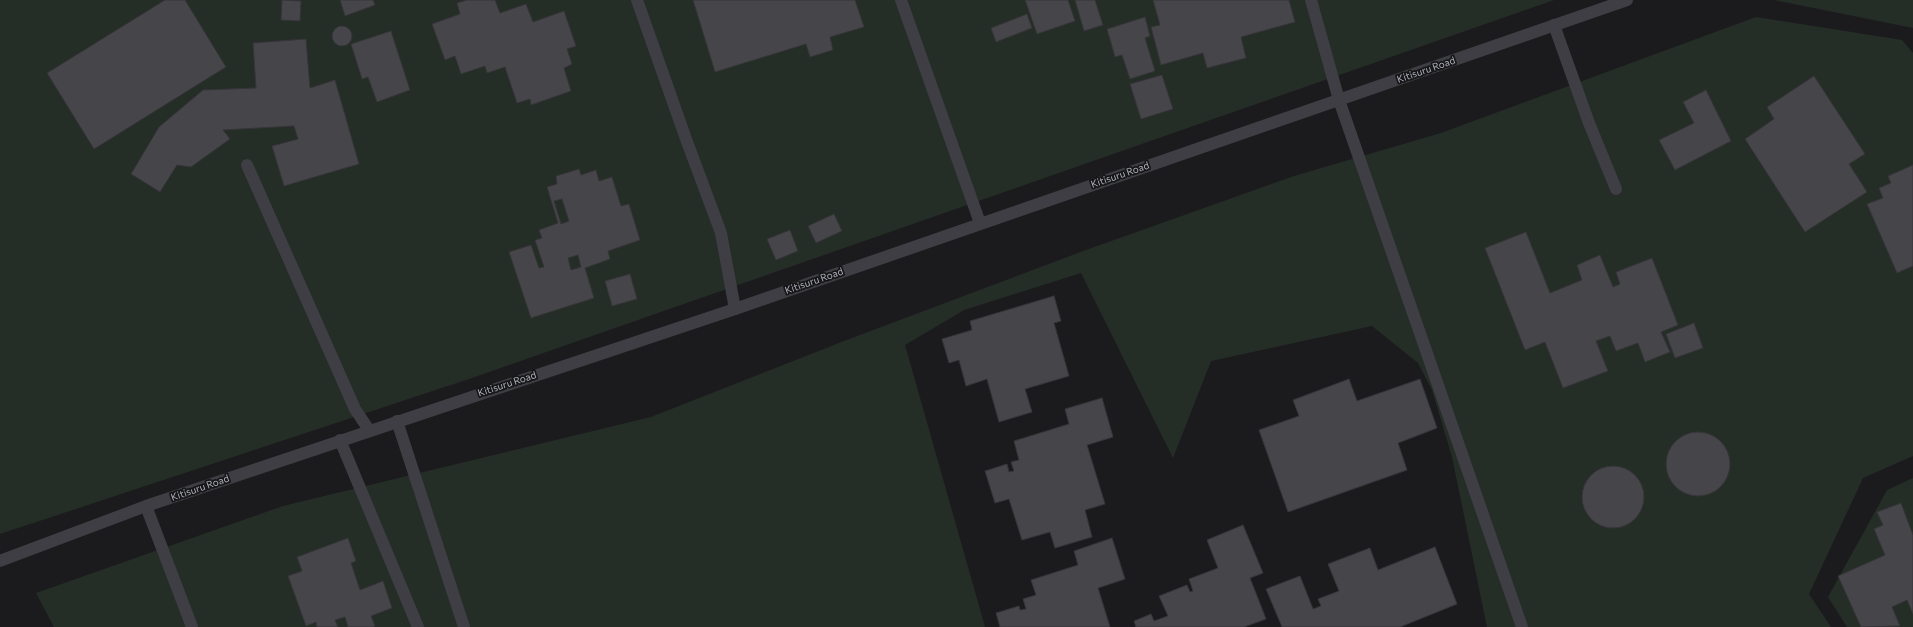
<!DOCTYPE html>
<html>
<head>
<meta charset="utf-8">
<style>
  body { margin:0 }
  canvas { display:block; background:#1b1b1d }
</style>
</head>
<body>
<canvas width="1913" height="627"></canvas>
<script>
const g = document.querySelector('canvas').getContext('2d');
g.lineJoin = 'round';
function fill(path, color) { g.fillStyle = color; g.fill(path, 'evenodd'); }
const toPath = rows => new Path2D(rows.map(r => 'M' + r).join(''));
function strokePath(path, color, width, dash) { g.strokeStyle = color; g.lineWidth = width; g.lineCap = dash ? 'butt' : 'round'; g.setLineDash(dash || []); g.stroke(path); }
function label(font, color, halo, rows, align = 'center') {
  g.font = font + ' Commissioner,sans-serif'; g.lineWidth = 3.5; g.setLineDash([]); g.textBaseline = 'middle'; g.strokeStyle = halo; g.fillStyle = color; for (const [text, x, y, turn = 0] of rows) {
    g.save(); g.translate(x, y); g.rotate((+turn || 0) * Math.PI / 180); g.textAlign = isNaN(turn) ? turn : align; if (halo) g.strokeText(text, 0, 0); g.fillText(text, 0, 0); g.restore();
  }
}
const green = toPath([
  [0,0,1554,0,469,379,0,534],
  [1774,0,1913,0,1913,28],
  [1756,17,1902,40,1913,53,1913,456,1863,478,1809,594,1831,627,1487,627,1452,457,1432,390,1418,363,1372,326,1211,361,1173,458,1081,273,964,310,905,345,985,627,54,627,36,593,283,506,651,417,844,341,1086,250,1294,176,1441,133],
  [1913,478,1913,627,1847,627,1828,597,1887,490]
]);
const building = toPath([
  [165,0,185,0,226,67,94,149,47,73,165,0],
  [282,0,301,1,300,21,281,20,282,0],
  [340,0,373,0,375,5,345,16,340,0],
  [467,0,495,0,500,13,526,4,533,22,564,11,576,46,567,49,572,64,564,68,571,91,531,105,530,99,517,103,505,67,487,73,485,66,461,74,455,56,445,60,432,24,460,14,457,3,467,0],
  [693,0,855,0,864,27,830,37,833,50,810,57,806,44,715,72,693,0],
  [1025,0,1068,0,1075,21,1037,34,1025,0],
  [1075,0,1095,0,1103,25,1084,31,1075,0],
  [1153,0,1289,0,1295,22,1241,37,1246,58,1207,68,1203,53,1161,65,1151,27,1160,25,1153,0],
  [1027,14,1032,28,996,42,991,28,1027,14],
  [1145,17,1150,36,1145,38,1155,71,1130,79,1122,55,1115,57,1107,29,1145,17],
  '332 36a10 10 0 1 1 20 0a10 10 0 1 1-20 0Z',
  [391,31,410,90,377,102,368,77,362,79,351,44,391,31],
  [306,39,310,88,335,80,359,164,284,186,272,146,298,139,294,126,223,130,230,139,191,167,177,165,160,192,131,174,159,127,203,90,256,88,253,43,306,39],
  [1162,75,1173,109,1141,119,1130,84,1162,75],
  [1814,76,1865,154,1849,164,1867,192,1805,232,1745,139,1774,119,1767,107,1814,76],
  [1706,90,1731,141,1675,170,1659,140,1694,123,1683,102,1706,90],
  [1913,165,1913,266,1897,273,1867,204,1883,198,1879,188,1891,183,1888,176,1913,165],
  [579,169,581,175,596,170,599,181,612,177,621,206,629,204,640,240,608,251,610,259,585,268,594,298,531,318,509,252,531,245,539,268,544,267,535,240,542,238,539,230,558,223,547,187,557,184,556,176,579,169],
  [562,199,569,221,561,224,554,201,562,199],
  [578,255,581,267,571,270,568,258,578,255],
  [834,214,842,231,816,243,808,226,834,214],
  [790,230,798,251,776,260,767,239,790,230],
  [1526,232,1550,293,1582,280,1577,265,1600,255,1613,287,1620,284,1616,272,1652,258,1678,325,1661,332,1670,352,1645,362,1638,343,1616,351,1610,336,1596,341,1608,371,1563,388,1545,342,1525,350,1485,248,1526,232],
  [630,274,637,299,612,306,605,281,630,274],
  [1054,296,1061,321,1054,323,1069,376,1025,389,1032,412,999,422,987,379,966,386,959,360,949,363,942,339,972,330,970,321,1054,296],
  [1694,323,1703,348,1675,358,1666,334,1694,323],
  [1349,379,1357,401,1420,379,1437,428,1398,443,1407,470,1288,512,1259,430,1299,416,1293,400,1349,379],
  [1102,398,1113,437,1087,445,1105,504,1085,510,1092,537,1055,548,1050,532,1022,540,1009,499,995,503,985,471,1007,464,1009,472,1014,471,1011,462,1019,460,1014,441,1069,424,1065,409,1102,398],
  '1666 464a32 32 0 1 1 64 0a32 32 0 1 1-64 0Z',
  '1582 497a31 31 0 1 1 62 0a31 31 0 1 1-62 0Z',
  [1901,503,1913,535,1913,614,1907,600,1892,607,1900,626,1861,627,1838,576,1885,555,1874,529,1883,525,1877,512,1901,503],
  [1243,525,1263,573,1250,578,1266,619,1244,627,1136,627,1134,621,1151,614,1154,621,1168,616,1159,596,1187,585,1190,592,1193,591,1189,579,1218,568,1207,540,1243,525],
  [348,538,356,561,351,563,360,590,383,581,392,608,371,616,375,626,373,627,348,627,345,617,335,620,338,627,317,627,316,622,306,626,288,576,302,571,297,557,348,538],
  [1112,538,1125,579,1098,588,1110,627,1000,627,996,613,1019,606,1020,610,1026,609,1023,599,1036,595,1031,580,1078,565,1074,551,1112,538],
  [1435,547,1457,604,1400,627,1282,627,1266,589,1300,576,1313,609,1321,606,1318,599,1339,591,1328,564,1370,548,1378,570,1435,547]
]);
const service = toPath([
  [1554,25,1589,123,1616,189],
  [247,165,355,409,369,430],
  [340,440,418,627],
  [146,506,192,627]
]);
const minor = toPath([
  [637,0,686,139,721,233,735,309],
  [901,0,980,223],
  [1311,0,1339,100,1522,627],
  [397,421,464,627]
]);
const tertiary = toPath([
  [0,561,146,506,735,309,1627,0]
]);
const streetNames = [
  ["Kitisuru Road",1426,70,-19],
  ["Kitisuru Road",1120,175,-19],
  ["Kitisuru Road",814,281,-19],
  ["Kitisuru Road",507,384,-18],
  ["Kitisuru Road",200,488,-19]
];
fill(green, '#252d27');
fill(building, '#45454a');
strokePath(building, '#363539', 1);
strokePath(service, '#3e3e44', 12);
strokePath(minor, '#3e3e44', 12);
strokePath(tertiary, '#3e3e44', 12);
label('10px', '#aeb0bc', '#161618', streetNames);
</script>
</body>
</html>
